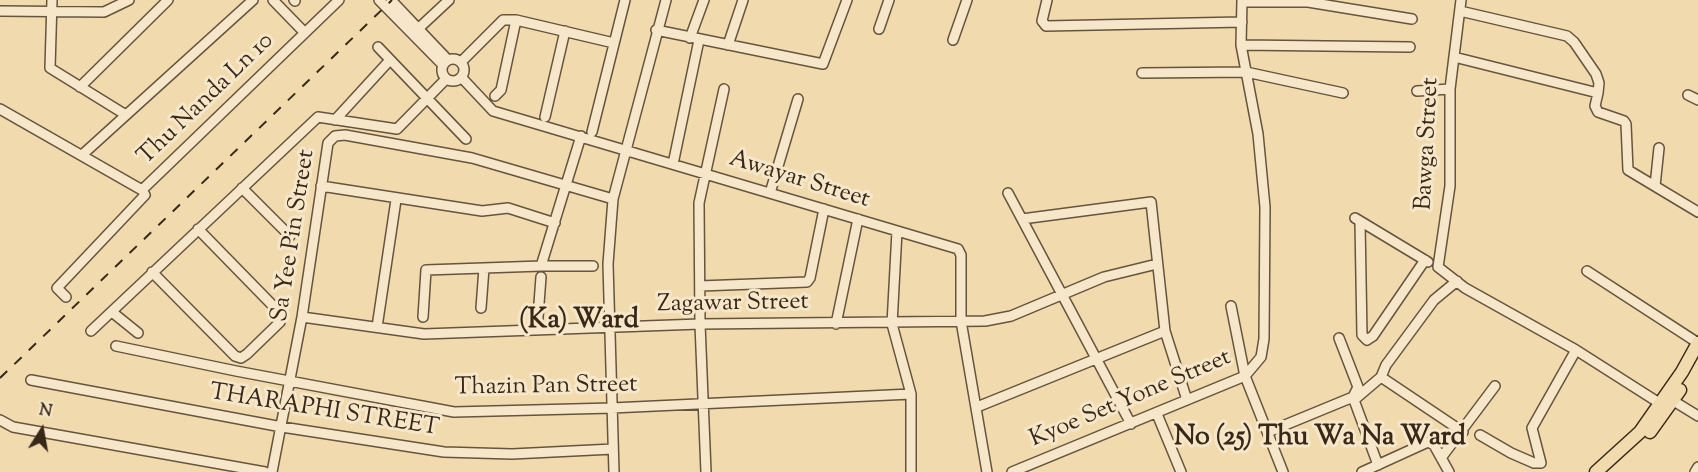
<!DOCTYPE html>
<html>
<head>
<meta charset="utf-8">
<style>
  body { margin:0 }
  #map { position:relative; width:1698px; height:472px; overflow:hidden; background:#f1daae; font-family:"Sorts Mill Goudy",serif }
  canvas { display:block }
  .north { position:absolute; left:12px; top:400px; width:60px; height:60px; -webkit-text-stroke:4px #f6e7ca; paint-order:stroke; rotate:11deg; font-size:16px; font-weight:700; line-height:24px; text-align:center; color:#382818 }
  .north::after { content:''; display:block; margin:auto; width:21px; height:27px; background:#382818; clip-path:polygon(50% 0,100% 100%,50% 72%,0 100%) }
</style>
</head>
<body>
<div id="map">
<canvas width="1698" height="472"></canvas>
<div class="north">N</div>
</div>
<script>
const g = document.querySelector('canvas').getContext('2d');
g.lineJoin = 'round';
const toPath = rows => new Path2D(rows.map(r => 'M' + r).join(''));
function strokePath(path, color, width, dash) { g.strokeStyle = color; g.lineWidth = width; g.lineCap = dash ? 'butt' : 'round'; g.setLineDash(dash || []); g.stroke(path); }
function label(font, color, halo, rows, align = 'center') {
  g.font = font + ' "Sorts Mill Goudy",serif'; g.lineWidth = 6; g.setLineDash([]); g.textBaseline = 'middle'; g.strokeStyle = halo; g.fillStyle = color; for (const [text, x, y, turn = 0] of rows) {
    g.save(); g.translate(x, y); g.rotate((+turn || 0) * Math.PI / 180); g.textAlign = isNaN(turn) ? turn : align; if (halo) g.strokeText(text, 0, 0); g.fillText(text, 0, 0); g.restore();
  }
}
const minor = toPath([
  [52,0,50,68,126,115],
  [273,0,305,33],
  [294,0,295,1],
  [379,0,443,65],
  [391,0,448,60],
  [1047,0,1042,21,1046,26,1242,22],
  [1461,0,1450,89,1450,186,1438,267,1465,288,1576,350,1664,406],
  [1243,2,1308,2,1412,19],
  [0,11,104,12,129,0],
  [1460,11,1567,36,1574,42,1596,74,1599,83,1598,93],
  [419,28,449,0],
  [879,29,889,0],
  [656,30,823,64,847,0],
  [690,38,704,0],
  [953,40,967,0],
  [728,45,743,0],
  [1241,45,1410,47],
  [378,47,466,139],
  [1454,57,1598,93,1595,106,1598,112,1624,121,1626,124,1628,170,1698,212],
  '442 70a11 11 0 1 1 22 0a11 11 0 1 1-22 0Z',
  [461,62,503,20,516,20,614,43],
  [1142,73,1246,72,1343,93],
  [462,78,493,111,958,249,961,255,961,321,987,472],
  [80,87,168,0],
  [1417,91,1450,89],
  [1688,95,1698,100],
  [495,96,501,90,516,20],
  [0,109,142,190,339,0],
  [545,117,565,31],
  [335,120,390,60],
  [592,132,625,0],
  [82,155,253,0],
  [673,164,699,40],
  [321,186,482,211,508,208,555,223],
  [1655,186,1659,148],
  [242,188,290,236],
  [770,193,798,99],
  [1008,193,1131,424],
  [1355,218,1428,262],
  [1022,219,1151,202,1165,331,1187,400],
  [1360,222,1362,335,1367,340,1373,336,1425,260],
  [897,231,892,324,911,394,911,472],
  [541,266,593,266],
  [1587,271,1698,343],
  [152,272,235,356,241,358,247,354,280,322,282,315,198,229],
  [700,286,807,282,810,278,824,209],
  [66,297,57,288,145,195,142,190],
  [1231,306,1245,376,1283,472],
  [481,308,484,268],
  [112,312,138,333],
  [302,317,424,334,700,324,985,321,1011,316,1104,277,1157,264],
  [423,317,426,270,541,266,581,136],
  [836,324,858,219],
  [377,327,396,200],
  [537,330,541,277],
  [91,331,318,117,397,129,446,79],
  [1339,338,1358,387,1353,397],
  [116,346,236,371,454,412,612,408,911,394],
  [1381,377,1463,432],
  [31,380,282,427,444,452,512,454,613,449],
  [1667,397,1698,416],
  [1354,400,1378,465],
  [977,407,1165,331],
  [1157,414,1181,472],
  [0,420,13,427,265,472],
  [1268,432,1353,397,1354,400,1381,377,1386,365,1434,300,1457,281],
  [1480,435,1511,453,1534,463,1541,463,1532,428,1576,350],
  [1441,458,1495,386],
  [272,472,302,317,328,143,335,136,345,135,472,158,613,199],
  [614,472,608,264,613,199,666,0],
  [706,472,700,324,699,203,724,89],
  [1012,472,1245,376,1261,357,1264,339,1265,207,1258,134,1241,45,1242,0],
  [1362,472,1428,442,1434,445,1449,472],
  [1695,472,1698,467]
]);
const major = toPath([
  [1650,432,1680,390],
  [1596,472,1640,432,1682,372,1698,343]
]);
const rail = toPath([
  [0,378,392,0]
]);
const streetNames = [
  ["Thu Nanda Ln 10",207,100,-44],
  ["Bawga Street",1429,144,-87],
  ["Awayar Street",799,181,17],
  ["Sa Yee Pin Street",295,236,-81],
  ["Zagawar Street",733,305,-1],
  ["Thazin Pan Street",546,388,-1],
  ["Kyoe Set Yone Street",1131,400,-23],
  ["THARAPHI STREET",324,412,9]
];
const quarterNames = [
  ["(Ka) Ward",579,322],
  ["No (25) Thu Wa Na Ward",1320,439]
];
strokePath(minor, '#66543e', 12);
strokePath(major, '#382818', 15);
strokePath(minor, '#f6e7ca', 9);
strokePath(major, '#f1daae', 12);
strokePath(rail, '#382818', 2, [10, 10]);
label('24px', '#382818', '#f6e7ca', streetNames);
label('bold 27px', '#382818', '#f6e7ca', quarterNames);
</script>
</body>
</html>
